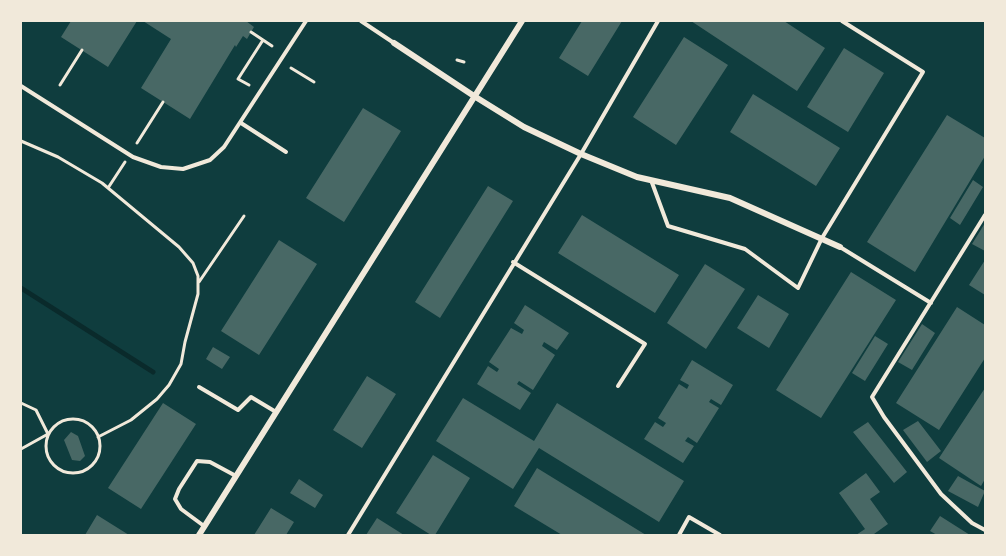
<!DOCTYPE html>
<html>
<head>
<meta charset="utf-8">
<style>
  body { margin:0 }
  #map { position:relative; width:1006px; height:556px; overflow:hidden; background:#0f3d3e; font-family:"Asap Condensed",sans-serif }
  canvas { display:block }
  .frame { position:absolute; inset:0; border:22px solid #f1e9da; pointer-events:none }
</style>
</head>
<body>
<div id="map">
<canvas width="1006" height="556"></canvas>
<div class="frame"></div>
</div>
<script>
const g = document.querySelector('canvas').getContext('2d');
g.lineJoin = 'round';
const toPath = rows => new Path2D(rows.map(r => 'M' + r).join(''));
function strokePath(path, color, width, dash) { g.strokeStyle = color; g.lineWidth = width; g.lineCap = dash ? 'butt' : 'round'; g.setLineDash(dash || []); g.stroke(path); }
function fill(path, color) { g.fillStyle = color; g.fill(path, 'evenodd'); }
const stream = toPath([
  [21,288,153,372]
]);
const building = toPath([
  [71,21,137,21,108,67,61,37],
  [143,21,246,21,254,27,247,39,243,36,236,47,235,45,190,119,141,88,171,39],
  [582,21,622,21,588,76,559,58],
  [691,21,784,21,825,48,797,91],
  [684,37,728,65,676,145,633,117],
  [844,48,884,73,848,132,807,107],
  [753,94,840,148,816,186,730,132],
  [363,108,401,131,344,222,306,198],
  [947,115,985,138,985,156,915,272,867,242],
  [973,180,983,187,960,225,950,218],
  [488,186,513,201,440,318,415,302],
  [582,215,679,275,655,313,558,253],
  [985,223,985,251,972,244],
  [279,240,317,264,259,355,221,331],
  [985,260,985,295,969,285],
  [705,264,745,289,706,349,667,323],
  [851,272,896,300,821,418,776,390],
  [758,295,789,314,769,348,737,328],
  [525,305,569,333,557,350,544,342,542,346,555,355,533,390,519,381,517,384,531,393,520,410,477,384,488,366,497,372,499,369,489,362,511,328,522,334,524,330,514,323],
  [957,307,985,325,985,358,939,430,896,403],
  [922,324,935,333,912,370,898,362],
  [875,336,888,344,865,381,852,373],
  [213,347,230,357,222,369,206,359],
  [692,360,733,385,721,405,711,399,709,402,719,408,697,443,688,437,685,441,694,446,683,463,644,439,655,422,663,427,666,423,658,418,679,384,687,389,689,385,680,380],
  [367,376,396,394,362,448,333,430],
  [985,388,985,479,981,486,939,458],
  [463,398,534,441,557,403,684,481,659,522,539,448,513,489,436,441],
  [163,403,196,424,141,509,108,488],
  [918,421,941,451,927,462,903,430],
  [868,422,907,472,894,483,853,432],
  [71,432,78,436,85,456,80,461,72,460,64,440],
  [433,455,470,478,435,535,431,535,396,513],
  [537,468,646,535,562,535,514,506],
  [866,473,880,492,870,499,888,524,874,534,875,535,856,535,865,529,839,493],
  [958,476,985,491,978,507,948,491],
  [299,479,323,495,315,508,290,493],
  [271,508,294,522,286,535,254,535],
  [97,515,129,535,85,535],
  [940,516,970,535,937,535,930,531],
  [377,518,404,535,366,535]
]);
const path = toPath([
  [251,32,272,46],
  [457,60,464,62],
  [291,68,314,82],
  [60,85,82,50],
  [249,85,238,79,263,40],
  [21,141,58,157,102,183,179,247,193,263,198,276,198,294,185,342,181,364,169,385,157,399,131,420,98,437],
  [137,143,163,102],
  [108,188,125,162],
  [199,282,244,216],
  [21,403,36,410,48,434,21,449],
  '46 446a27 27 0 1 1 54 0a27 27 0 1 1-54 0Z'
]);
const service = toPath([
  [361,21,394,43],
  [21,86,133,157,161,167,183,169,210,160,224,147,306,21],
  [241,123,286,152],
  [651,180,668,226,745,249,798,288,822,238,923,72,842,21],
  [985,215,872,397,884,417,941,494,972,523,985,530],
  [840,247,931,303],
  [513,262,645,344,618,386],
  [199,387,238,410,251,397,276,412],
  [204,526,181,509,175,499,179,489,197,461,210,462,236,476],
  [348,535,581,154,658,21],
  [679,535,689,517,720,535]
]);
const minor = toPath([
  [394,43,474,96,524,127,581,154,637,177,730,198,840,247],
  [199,535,522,21]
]);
strokePath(stream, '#0a2a2b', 5);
fill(building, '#486865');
strokePath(path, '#f1e9da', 3);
strokePath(service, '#f1e9da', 4);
strokePath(minor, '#f1e9da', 6);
</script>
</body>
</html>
